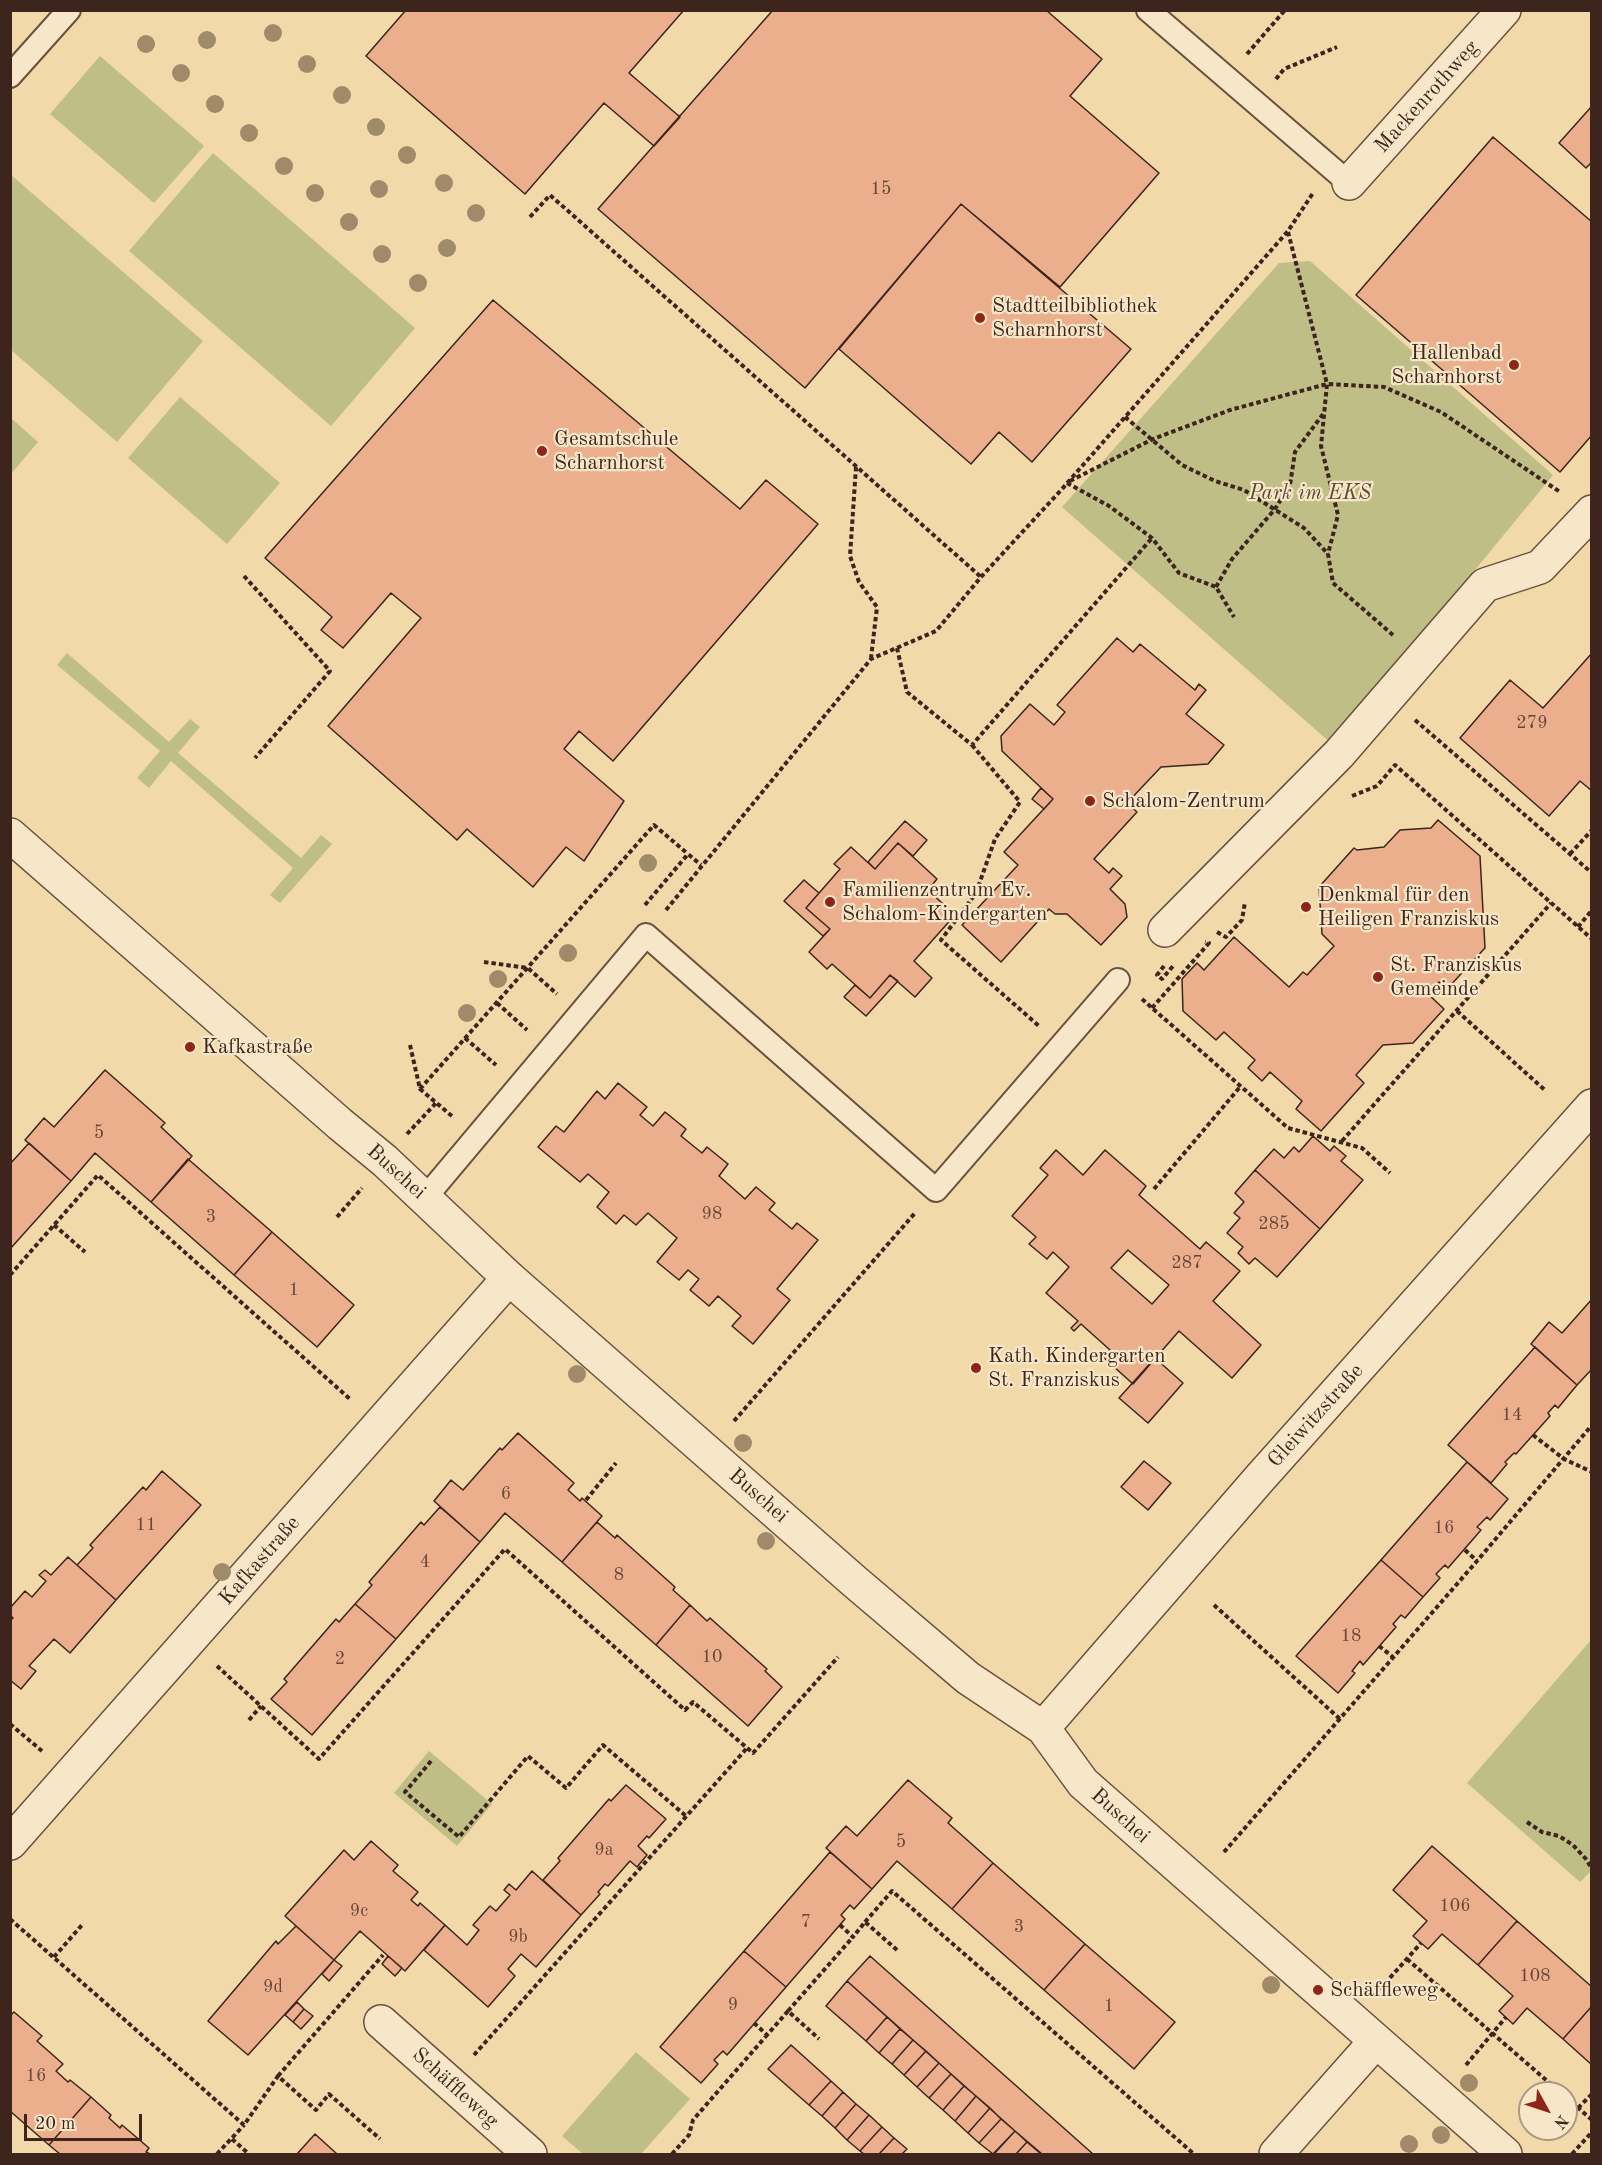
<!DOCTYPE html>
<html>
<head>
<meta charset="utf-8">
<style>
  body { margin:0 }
  #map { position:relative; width:1602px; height:2165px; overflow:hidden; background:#f2d9a9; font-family:"Old Standard TT",serif }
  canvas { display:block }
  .frame { position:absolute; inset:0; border:12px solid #3d241c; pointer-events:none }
  .north { position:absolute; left:1518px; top:2081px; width:60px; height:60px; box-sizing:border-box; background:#f7e6c7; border:2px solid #ad9883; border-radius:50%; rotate:130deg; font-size:16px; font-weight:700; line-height:24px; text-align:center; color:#3d241c }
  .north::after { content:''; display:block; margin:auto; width:21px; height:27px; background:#8f2418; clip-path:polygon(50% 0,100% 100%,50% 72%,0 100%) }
  .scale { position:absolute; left:24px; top:2114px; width:118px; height:27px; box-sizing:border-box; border:3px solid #3d241c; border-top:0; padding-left:8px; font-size:18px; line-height:21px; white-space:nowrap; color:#3d241c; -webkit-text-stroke:4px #f7e6c7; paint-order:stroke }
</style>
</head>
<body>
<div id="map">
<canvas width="1602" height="2165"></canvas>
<div class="frame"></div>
<div class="north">N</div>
<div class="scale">20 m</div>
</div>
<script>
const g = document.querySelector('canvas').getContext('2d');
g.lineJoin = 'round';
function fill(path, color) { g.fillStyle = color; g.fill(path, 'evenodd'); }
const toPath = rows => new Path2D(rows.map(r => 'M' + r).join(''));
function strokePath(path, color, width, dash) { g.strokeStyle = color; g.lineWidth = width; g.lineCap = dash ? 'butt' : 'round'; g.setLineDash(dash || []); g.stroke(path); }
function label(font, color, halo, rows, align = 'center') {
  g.font = font + ' "Old Standard TT",serif'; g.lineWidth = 4.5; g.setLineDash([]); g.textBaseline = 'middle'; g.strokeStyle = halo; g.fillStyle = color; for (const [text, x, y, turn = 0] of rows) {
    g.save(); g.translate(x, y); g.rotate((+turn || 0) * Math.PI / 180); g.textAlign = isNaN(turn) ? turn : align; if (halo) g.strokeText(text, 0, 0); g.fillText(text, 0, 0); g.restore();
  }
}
const green = toPath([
  [100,56,204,146,154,203,50,114],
  [213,153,415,328,331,426,129,251],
  [11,175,203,341,117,442,11,350],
  [1310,261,1553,475,1332,744,1062,507,1279,263],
  [180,397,280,483,227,544,128,458],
  [11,418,38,442,11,474],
  [67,653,169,742,190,719,200,727,178,753,301,858,321,835,332,844,280,903,270,895,293,868,171,761,149,788,137,778,160,751,57,665],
  [1591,1640,1592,1870,1580,1882,1467,1783],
  [429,1751,492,1804,457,1846,394,1793],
  [636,2052,690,2099,641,2154,583,2154,562,2136]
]);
const building = toPath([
  [406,10,684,10,629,73,680,117,654,146,604,103,525,194,366,56,406,10],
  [773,10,1046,10,1102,59,1070,96,1159,173,1060,287,961,204,805,388,598,209,773,10],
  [1592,106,1592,162,1586,168,1559,143,1592,106],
  [1493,137,1592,222,1592,435,1560,472,1356,295,1493,137],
  [961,204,1131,349,1032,462,999,432,971,464,839,349,961,204],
  [493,300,740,509,766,480,818,524,613,761,579,731,564,749,624,801,584,861,566,847,533,887,467,829,457,840,328,726,421,618,391,593,343,648,321,630,332,617,265,558,493,300],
  [1117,638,1133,652,1140,644,1195,690,1199,684,1206,690,1186,714,1224,745,1208,764,1161,767,1127,803,1137,812,1094,859,1109,873,1113,868,1122,876,1110,889,1125,904,1127,917,1101,945,1067,914,1055,914,1049,909,1001,962,962,925,1018,865,1004,852,1053,799,1002,751,1001,736,1030,704,1054,725,1065,712,1057,705,1117,638],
  [1592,653,1592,791,1580,781,1549,816,1460,738,1510,680,1543,708,1592,653],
  [1041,788,1053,799,1044,809,1032,799,1041,788],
  [1438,820,1480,856,1485,948,1447,989,1439,982,1428,994,1444,1009,1413,1043,1383,1045,1356,1075,1364,1083,1321,1131,1296,1109,1302,1101,1270,1072,1262,1081,1248,1068,1255,1060,1224,1032,1216,1040,1183,1011,1182,979,1197,963,1204,970,1234,937,1289,987,1303,972,1307,975,1334,946,1322,934,1319,887,1354,848,1357,850,1384,847,1400,830,1431,828,1438,820],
  [905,821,927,840,913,856,898,843,875,869,868,862,905,821],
  [898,843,937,879,928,890,955,915,914,961,932,978,915,997,890,975,870,998,832,964,827,969,809,952,830,929,806,908,840,869,834,864,851,847,875,869,898,843],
  [804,880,819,893,806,908,830,929,823,936,784,901,804,880],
  [890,975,898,981,866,1016,844,997,855,985,870,998,890,975],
  [105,1070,165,1123,161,1127,192,1156,151,1202,95,1153,71,1181,25,1140,44,1118,54,1127,105,1070],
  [618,1083,647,1107,640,1115,653,1126,665,1112,686,1129,681,1136,702,1153,707,1147,728,1164,719,1176,745,1199,756,1187,775,1203,769,1210,792,1229,797,1223,818,1240,777,1289,790,1300,753,1344,732,1326,741,1316,718,1296,709,1306,690,1290,699,1279,688,1270,679,1280,657,1262,677,1238,648,1213,636,1225,624,1215,616,1224,597,1207,609,1192,588,1174,580,1182,538,1147,556,1126,564,1132,597,1091,605,1099,618,1083],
  [1313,1136,1330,1151,1334,1146,1346,1156,1341,1161,1363,1180,1320,1229,1255,1170,1274,1149,1284,1158,1294,1147,1299,1152,1313,1136],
  [29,1143,71,1181,10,1249,10,1164,29,1143],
  [1056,1150,1083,1175,1105,1150,1146,1186,1139,1195,1200,1249,1206,1242,1240,1271,1213,1301,1261,1345,1232,1378,1179,1331,1133,1384,1103,1357,1110,1350,1081,1324,1074,1331,1071,1328,1078,1321,1046,1293,1069,1267,1053,1252,1047,1259,1029,1244,1036,1237,1012,1216,1048,1175,1040,1168,1056,1150],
  [1128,1250,1169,1285,1152,1304,1111,1268,1128,1250],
  [188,1159,272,1232,234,1275,151,1202,188,1159],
  [1255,1170,1320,1229,1277,1277,1255,1258,1249,1264,1238,1253,1243,1247,1227,1233,1240,1218,1234,1213,1244,1202,1235,1193,1255,1170],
  [272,1232,354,1305,317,1347,234,1275,272,1232],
  [1592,1299,1592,1369,1577,1385,1531,1344,1549,1322,1562,1333,1592,1299],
  [1535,1347,1577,1385,1558,1408,1555,1405,1548,1413,1550,1416,1516,1454,1514,1453,1505,1462,1507,1464,1491,1483,1448,1445,1535,1347],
  [1155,1358,1183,1383,1148,1423,1119,1398,1155,1358],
  [518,1433,574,1483,568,1490,580,1501,582,1498,602,1516,562,1562,505,1513,480,1542,434,1501,451,1480,463,1490,500,1448,502,1450,518,1433],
  [1144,1461,1171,1483,1148,1510,1121,1487,1144,1461],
  [1467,1462,1508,1499,1490,1520,1487,1517,1477,1527,1481,1530,1448,1568,1445,1565,1436,1574,1440,1578,1423,1597,1381,1560,1467,1462],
  [162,1471,201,1505,116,1600,77,1565,93,1548,90,1545,143,1487,146,1490,162,1471],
  [440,1507,480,1542,396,1639,355,1604,372,1585,369,1582,421,1522,424,1525,440,1507],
  [597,1522,615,1538,617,1535,675,1587,673,1590,690,1605,656,1645,562,1562,597,1522],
  [68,1557,116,1600,70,1653,54,1639,29,1666,36,1671,21,1689,10,1680,10,1621,13,1618,10,1615,10,1608,25,1591,32,1597,46,1581,39,1575,45,1570,51,1575,68,1557],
  [1381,1560,1423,1597,1405,1618,1401,1615,1393,1624,1396,1627,1363,1665,1360,1661,1352,1671,1355,1673,1338,1693,1296,1656,1381,1560],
  [355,1604,396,1639,312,1735,271,1699,287,1682,284,1679,336,1619,339,1622,355,1604],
  [690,1605,707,1621,710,1618,767,1669,765,1671,782,1687,748,1726,656,1645,690,1605],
  [908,1780,952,1818,948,1823,993,1863,952,1909,897,1861,872,1889,826,1848,846,1826,857,1836,908,1780],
  [626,1785,666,1819,649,1838,647,1836,638,1846,647,1855,637,1867,630,1861,608,1886,605,1884,598,1892,600,1894,581,1915,543,1880,560,1861,558,1858,609,1799,611,1801,626,1785],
  [371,1841,398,1865,393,1871,418,1892,411,1900,418,1906,420,1903,445,1925,405,1971,360,1931,334,1960,285,1916,344,1850,354,1860,371,1841],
  [1432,1846,1517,1921,1478,1965,1442,1934,1428,1949,1421,1943,1413,1936,1427,1921,1393,1890,1432,1846],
  [830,1852,872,1889,854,1909,850,1905,841,1915,845,1919,786,1987,744,1951,830,1852],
  [993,1863,1085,1944,1044,1990,952,1909,993,1863],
  [532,1871,581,1915,536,1967,521,1954,508,1969,515,1976,488,2007,424,1950,445,1925,467,1945,479,1930,473,1925,490,1906,496,1911,510,1895,504,1890,509,1884,516,1890,532,1871],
  [1517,1921,1592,1987,1592,2006,1563,2039,1527,2008,1513,2024,1499,2011,1513,1996,1478,1965,1517,1921],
  [296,1926,334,1960,248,2055,208,2021,276,1941,278,1944,296,1926],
  [1085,1944,1175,2022,1134,2069,1044,1990,1085,1944],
  [744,1951,786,1987,727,2055,723,2051,714,2060,718,2064,701,2083,660,2047,744,1951],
  [388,1956,402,1968,395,1976,382,1964,388,1956],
  [870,1956,1093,2154,1042,2154,1015,2131,847,1981,870,1956],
  [334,1960,342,1966,329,1981,322,1974,334,1960],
  [847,1981,887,2017,866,2041,826,2006,847,1981],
  [297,2002,304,2009,293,2022,285,2015,297,2002],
  [1592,2006,1592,2065,1563,2039,1592,2006],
  [304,2009,313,2016,301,2029,293,2022,304,2009],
  [14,2012,42,2036,37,2041,63,2064,56,2071,68,2082,70,2080,91,2097,49,2145,10,2111,10,2016,14,2012],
  [887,2017,900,2029,879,2053,866,2041,887,2017],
  [900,2029,913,2040,892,2064,879,2053,900,2029],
  [913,2040,926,2051,904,2075,892,2064,913,2040],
  [791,2045,831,2081,809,2105,768,2069,791,2045],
  [926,2051,939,2063,917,2087,904,2075,926,2051],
  [939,2063,951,2074,929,2098,917,2087,939,2063],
  [951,2074,964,2086,943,2110,929,2098,951,2074],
  [831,2081,843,2092,822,2116,809,2105,831,2081],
  [964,2086,976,2096,955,2121,943,2110,964,2086],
  [843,2092,856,2104,835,2128,822,2116,843,2092],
  [976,2096,990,2108,968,2133,955,2121,976,2096],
  [91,2097,111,2115,109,2118,120,2128,122,2125,149,2148,146,2152,150,2154,60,2154,49,2145,91,2097],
  [856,2104,869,2115,847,2140,835,2128,856,2104],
  [990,2108,1001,2119,979,2143,968,2133,990,2108],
  [869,2115,882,2127,860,2151,847,2140,869,2115],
  [1001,2119,1015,2131,993,2154,979,2143,1001,2119],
  [882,2127,894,2138,879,2154,864,2154,860,2151,882,2127],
  [1015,2131,1027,2142,1016,2154,994,2154,1015,2131],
  [315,2134,337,2154,297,2154,315,2134],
  [894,2138,907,2149,902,2154,879,2154,894,2138],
  [1027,2142,1041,2154,1016,2154,1027,2142]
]);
const path = toPath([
  [1247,54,1285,10],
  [1276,79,1284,69,1337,47],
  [530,217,550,195,981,577],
  [1288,232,1327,384,1321,446,1338,515,1328,554,1333,583,1393,635],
  [1125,417,1182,465,1215,481,1244,490,1304,528,1328,554],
  [856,467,850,556,859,582,877,607,871,658],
  [1070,481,1153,439,1230,410,1327,384,1384,387,1441,412,1560,492],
  [1067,483,1109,506,1152,538,1179,573,1216,587,1234,617],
  [244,576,330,671,255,758],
  [1216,587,1232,559,1275,509,1290,485,1295,452,1323,414],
  [897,648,907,692,972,745,1152,538],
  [1415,720,1592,873],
  [972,745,1020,802,995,839,976,893,941,940,1039,1026],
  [1352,796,1377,786,1395,765,1592,939],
  [1570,854,1592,830],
  [645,905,688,854,701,865],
  [666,910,871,659,936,631,981,577,1062,489,1288,231,1313,193],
  [1578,927,1592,910],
  [1217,932,1226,937,1242,920,1245,902],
  [484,962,528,968,557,994],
  [1164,966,1157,975,1162,979,1173,966],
  [1142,999,1288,1128,1362,1148,1390,1173],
  [497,1003,527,1030],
  [1152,1008,1209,943,1205,942],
  [1457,1011,1546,1091],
  [465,1038,496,1065],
  [410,1045,420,1089,453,1117],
  [420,1089,654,825,688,854],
  [407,1134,436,1103],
  [1342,1141,1551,903],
  [1154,1189,1240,1087],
  [337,1217,362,1188],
  [54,1225,85,1252],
  [10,1275,98,1175,350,1399],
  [734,1421,915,1213],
  [1533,1435,1564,1459,1592,1472],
  [586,1500,616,1463],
  [1465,1550,1477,1561],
  [1214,1605,1340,1719],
  [1379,1646,1393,1657],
  [217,1666,319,1759,505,1549,685,1710,693,1702,753,1753,838,1657],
  [249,1720,261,1706],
  [10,1724,42,1751],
  [431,1761,405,1792,459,1837,528,1756,566,1788,603,1745,686,1816],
  [1527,1822,1542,1832,1559,1836,1573,1845,1586,1859,1592,1869],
  [1224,1852,1477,1561,1592,1425],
  [10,1919,244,2125,278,2076,316,2110,329,2094,380,2139],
  [865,1922,892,1891,1194,2154],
  [840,1925,853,1937,865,1922,897,1950],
  [54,1957,82,1925],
  [1407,1959,1561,2093],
  [1380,1989,1421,1943],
  [788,2011,853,1937],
  [754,2023,767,2035,788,2011,819,2039],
  [474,2055,747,1748],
  [1466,2065,1506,2017],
  [278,2076,383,1955],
  [1566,2097,1592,2120],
  [1578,2108,1592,2094],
  [232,2139,249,2154],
  [217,2154,244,2125],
  [672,2154,689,2135,693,2120,767,2035],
  [1572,2154,1592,2132]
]);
const service = toPath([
  [1148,10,1349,183],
  [10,76,69,10],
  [425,1198,646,935,936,1190,1118,980]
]);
const pedestrian = toPath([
  [1165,930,1339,754,1485,585,1540,567,1592,512]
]);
const minor = toPath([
  [1349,183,1504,10],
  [10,1843,509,1278],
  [381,2022,530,2154],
  [1276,2154,1376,2041]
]);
const tertiary = toPath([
  [10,835,340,1124,385,1161,509,1278,854,1581,968,1678,1043,1728,1083,1783,1505,2154],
  [1043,1728,1260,1478,1592,1106]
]);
const trees = [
  [273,33],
  [207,40],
  [146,44],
  [307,64],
  [181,73],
  [342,95],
  [215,104],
  [376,127],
  [249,133],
  [407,155],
  [284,166],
  [444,183],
  [379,189],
  [315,193],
  [476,213],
  [349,222],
  [447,248],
  [382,254],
  [418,283],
  [648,863],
  [568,953],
  [498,979],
  [467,1013],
  [577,1374],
  [743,1443],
  [766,1541],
  [222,1572],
  [1271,1985],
  [1469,2083],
  [1441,2135],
  [1409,2144]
];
const markers = [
  [980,318,6,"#8f2418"],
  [1514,365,6,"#8f2418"],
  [542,451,6,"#8f2418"],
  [1090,801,6,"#8f2418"],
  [830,902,6,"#8f2418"],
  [1306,907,6,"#8f2418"],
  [1378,977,6,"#8f2418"],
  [190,1047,6,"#8f2418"],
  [976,1368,6,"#8f2418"],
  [1318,1990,6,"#8f2418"]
];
const numberNames = [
  ["15",881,189],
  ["279",1532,723],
  ["5",99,1133],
  ["98",712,1214],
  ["3",211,1217],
  ["285",1274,1224],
  ["287",1187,1263],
  ["1",294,1290],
  ["14",1512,1415],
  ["6",506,1494],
  ["11",146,1525],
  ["16",1444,1528],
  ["4",425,1562],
  ["8",619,1575],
  ["18",1351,1636],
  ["10",712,1657],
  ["2",340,1659],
  ["5",901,1842],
  ["9a",604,1850],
  ["106",1455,1906],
  ["9c",359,1911],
  ["7",806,1922],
  ["3",1019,1927],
  ["9b",518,1937],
  ["108",1535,1976],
  ["9d",273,1987],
  ["9",733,2005],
  ["1",1109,2006],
  ["16",36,2076]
];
const streetNames = [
  ["Mackenrothweg",1427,97,-48],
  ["Buschei",396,1172,42],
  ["Gleiwitzstraße",1316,1416,-48],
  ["Buschei",758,1496,41],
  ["Kafkastraße",260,1561,-49],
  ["Buschei",1120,1816,42],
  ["Schäffleweg",455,2088,42]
];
const poiNames = [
  ["Stadtteilbibliothek",992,306],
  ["Scharnhorst",992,330],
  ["Hallenbad",1502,353,"right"],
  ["Scharnhorst",1502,377,"right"],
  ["Gesamtschule",554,439],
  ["Scharnhorst",554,463],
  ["Schalom-Zentrum",1102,801],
  ["Familienzentrum Ev.",842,890],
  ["Schalom-Kindergarten",842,914],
  ["Denkmal für den",1318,895],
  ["Heiligen Franziskus",1318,919],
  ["St. Franziskus",1390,965],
  ["Gemeinde",1390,989],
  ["Kafkastraße",202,1047],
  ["Kath. Kindergarten",988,1356],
  ["St. Franziskus",988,1380],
  ["Schäffleweg",1330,1990]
];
const parkNames = [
  ["Park im EKS",1310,493]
];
fill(green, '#bebe86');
fill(building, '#ebaf8d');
strokePath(building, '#3d241c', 1.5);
strokePath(service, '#6a513f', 26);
strokePath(pedestrian, '#6a513f', 36);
strokePath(minor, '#6a513f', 36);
strokePath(tertiary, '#6a513f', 36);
strokePath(path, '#3d241c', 4, [4.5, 3]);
strokePath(service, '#f7e6c7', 22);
strokePath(pedestrian, '#f7e6c7', 33);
strokePath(minor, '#f7e6c7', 33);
strokePath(tertiary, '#f7e6c7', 33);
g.fillStyle = '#a08a6a';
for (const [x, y] of trees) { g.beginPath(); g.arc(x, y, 9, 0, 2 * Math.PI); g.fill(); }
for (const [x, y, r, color] of markers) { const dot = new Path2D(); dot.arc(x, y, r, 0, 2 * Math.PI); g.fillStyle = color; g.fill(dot); strokePath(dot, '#f7e6c7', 2); }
label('18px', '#684738', null, numberNames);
label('21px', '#3d241c', '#f7e6c7', streetNames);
label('21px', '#3d241c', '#f7e6c7', poiNames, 'left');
label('italic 21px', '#5d4a36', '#f7e6c7', parkNames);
</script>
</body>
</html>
